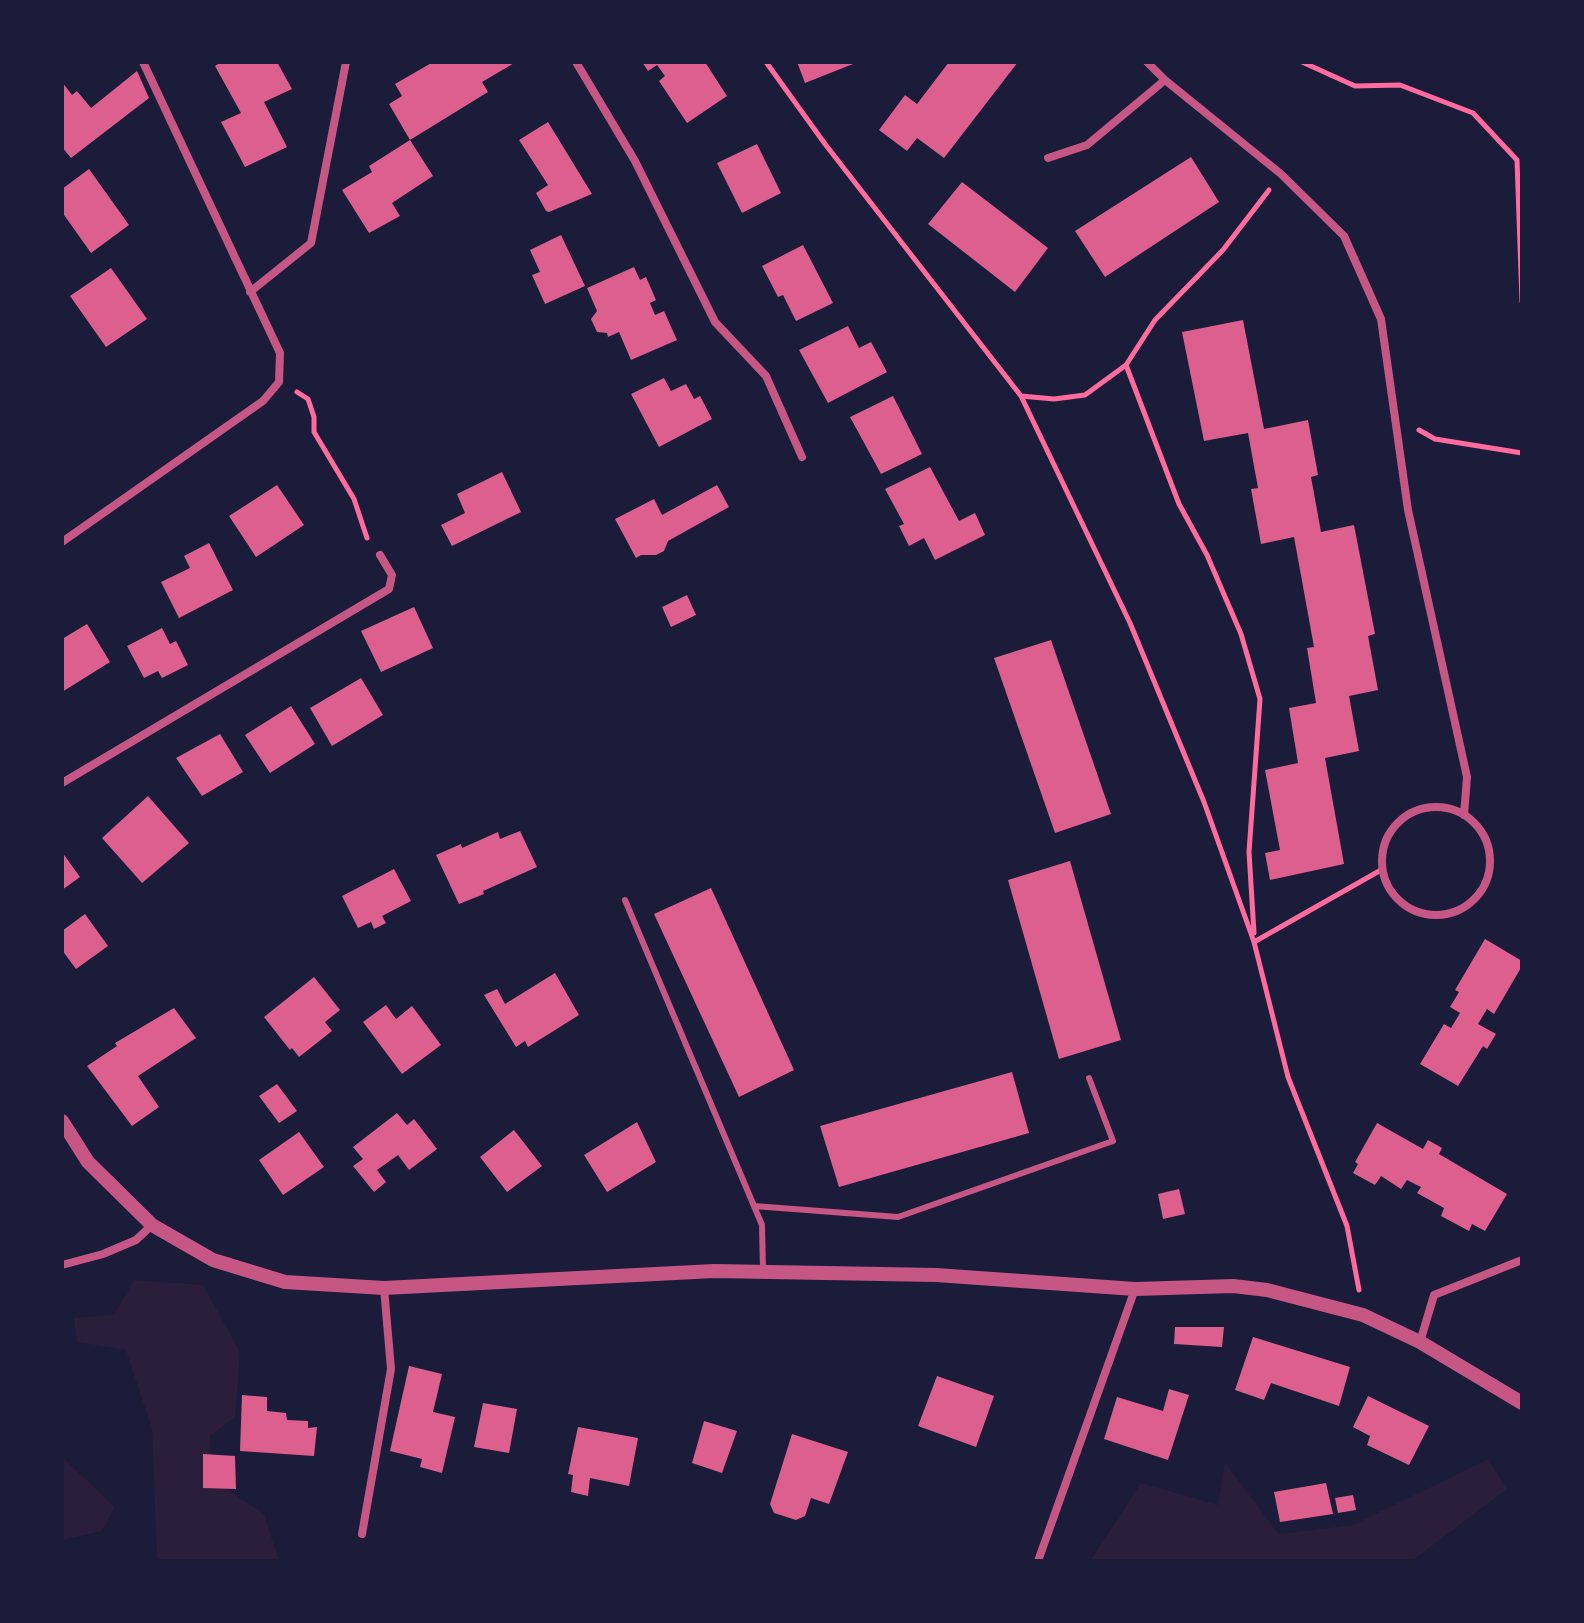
<!DOCTYPE html>
<html>
<head>
<meta charset="utf-8">
<style>
  body { margin:0 }
  #map { position:relative; width:1584px; height:1623px; overflow:hidden; background:#1b1b3a; font-family:Quicksand,sans-serif }
  canvas { display:block }
  .frame { position:absolute; inset:0; border:64px solid #1b1b3a; pointer-events:none }
</style>
</head>
<body>
<div id="map">
<canvas width="1584" height="1623"></canvas>
<div class="frame"></div>
</div>
<script>
const g = document.querySelector('canvas').getContext('2d');
g.lineJoin = 'round';
function fill(path, color) { g.fillStyle = color; g.fill(path, 'evenodd'); }
const toPath = rows => new Path2D(rows.map(r => 'M' + r).join(''));
function strokePath(path, color, width, dash) { g.strokeStyle = color; g.lineWidth = width; g.lineCap = dash ? 'butt' : 'round'; g.setLineDash(dash || []); g.stroke(path); }
const green = toPath([
  [134,1280,203,1285,240,1352,235,1417,210,1436,212,1479,264,1514,279,1561,160,1561,157,1557,152,1429,126,1350,77,1342,74,1318,114,1315],
  [62,1457,115,1507,102,1531,62,1540],
  [1488,1459,1507,1489,1412,1561,1090,1561,1141,1483,1218,1505,1225,1463,1279,1534,1353,1525]
]);
const building = toPath([
  [221,62,277,62,292,89,264,102,287,147,245,167,221,122,241,113,215,66],
  [433,62,451,64,455,62,516,62,482,82,488,92,410,140,389,104,402,96,395,84],
  [642,62,705,62,727,96,687,123,659,81,665,76,657,65,648,71],
  [797,62,858,62,805,83],
  [949,62,1018,62,944,158,917,138,907,151,879,130,905,95,917,104],
  [137,71,149,98,71,158,62,147,62,82,72,95,77,91,91,108],
  [548,122,592,194,549,212,546,211,536,193,548,185,519,140],
  [410,140,433,176,392,203,400,216,369,233,342,190,372,172,369,166],
  [757,144,781,193,742,213,717,163],
  [1191,157,1219,202,1105,277,1075,231],
  [89,169,129,225,91,253,62,212,62,189],
  [962,182,1048,248,1015,292,928,224],
  [561,235,585,286,545,304,532,275,540,272,530,250],
  [803,245,833,303,796,321,783,295,778,297,762,266],
  [634,267,640,280,646,277,656,300,650,303,655,315,664,311,677,340,631,360,619,332,608,337,607,333,597,332,591,319,597,311,587,288],
  [111,268,147,319,106,347,70,296],
  [1243,320,1264,429,1308,420,1318,475,1311,477,1321,532,1354,525,1375,634,1368,636,1378,690,1349,696,1359,751,1325,758,1344,864,1270,880,1265,853,1280,850,1265,770,1298,763,1289,708,1316,703,1307,648,1314,647,1294,537,1261,544,1251,489,1258,488,1248,433,1204,441,1182,332],
  [848,326,859,348,871,342,887,372,828,403,799,350],
  [664,378,671,391,686,384,694,399,700,396,712,419,659,447,631,394],
  [893,396,922,454,881,474,850,417],
  [930,467,959,521,975,513,985,535,935,560,924,538,909,546,899,526,904,524,885,489],
  [502,472,521,512,452,546,441,525,465,513,457,494],
  [277,485,304,525,256,557,229,516],
  [717,485,729,507,668,541,664,551,656,555,641,555,636,558,615,519,654,499,662,515],
  [209,543,233,590,179,618,161,582,190,568,184,556],
  [687,595,696,615,671,627,662,607],
  [414,607,433,648,381,672,361,631],
  [87,624,110,662,62,692,62,639],
  [162,628,170,644,176,641,188,665,162,678,158,671,144,678,127,646],
  [1051,640,1111,814,1055,833,994,658],
  [361,678,383,715,332,746,310,708],
  [291,706,315,744,270,773,245,735],
  [220,734,243,772,202,796,176,758],
  [148,796,189,843,142,883,102,838],
  [520,831,537,867,483,891,484,894,459,904,436,855,461,844,462,848,498,832,500,839],
  [62,852,80,877,62,890],
  [1070,861,1121,1040,1059,1059,1008,880],
  [394,869,411,901,382,916,386,923,374,929,371,922,358,928,342,896],
  [711,888,794,1070,739,1097,654,914],
  [85,914,108,946,76,969,62,950,62,931],
  [1485,939,1522,961,1522,966,1494,1014,1487,1009,1478,1024,1496,1034,1487,1049,1483,1046,1458,1086,1420,1064,1444,1024,1451,1028,1460,1013,1450,1007,1459,992,1455,990],
  [555,973,579,1015,528,1047,525,1041,516,1047,484,995,497,989,505,1004],
  [314,977,340,1010,325,1022,332,1031,299,1057,292,1048,290,1050,264,1017],
  [386,1005,396,1019,412,1006,441,1045,402,1074,363,1022],
  [174,1008,196,1038,138,1076,159,1107,132,1126,87,1066,117,1046,115,1043],
  [1012,1072,1029,1133,839,1187,820,1126],
  [277,1084,297,1111,279,1123,259,1096],
  [397,1113,407,1125,414,1119,437,1149,409,1170,398,1155,377,1170,386,1182,374,1192,353,1166,363,1159,353,1147],
  [637,1122,656,1162,607,1192,584,1155],
  [1377,1123,1423,1149,1428,1140,1442,1148,1439,1154,1507,1194,1485,1231,1472,1224,1469,1231,1441,1216,1444,1208,1417,1193,1421,1187,1407,1180,1401,1189,1381,1176,1375,1185,1353,1173,1358,1164,1355,1162],
  [514,1130,542,1166,507,1192,480,1157],
  [299,1132,324,1167,283,1195,259,1160],
  [1179,1189,1185,1214,1163,1219,1158,1194],
  [1175,1327,1224,1327,1222,1347,1174,1344],
  [1253,1337,1350,1367,1339,1406,1271,1383,1264,1400,1235,1390],
  [409,1366,442,1374,433,1412,455,1417,442,1473,420,1467,422,1459,390,1451],
  [937,1376,994,1396,976,1447,918,1426],
  [1169,1389,1189,1395,1168,1460,1104,1439,1117,1397,1163,1411],
  [242,1395,267,1397,267,1411,286,1413,287,1420,308,1421,308,1428,317,1427,314,1456,240,1451],
  [1368,1396,1429,1426,1409,1465,1367,1445,1370,1436,1353,1427],
  [483,1403,517,1409,509,1453,474,1447],
  [704,1421,737,1431,722,1473,692,1463],
  [578,1427,638,1438,629,1486,590,1478,588,1496,571,1492,573,1475,568,1474],
  [792,1434,848,1452,829,1504,811,1498,805,1516,796,1520,774,1513,770,1504],
  [203,1454,235,1456,236,1489,203,1488],
  [1326,1483,1333,1514,1280,1522,1274,1492],
  [1353,1495,1356,1510,1338,1513,1335,1498]
]);
const path = toPath([
  [766,62,825,144,1021,396,1130,623,1204,802,1254,942,1288,1077,1347,1226,1359,1290],
  [1302,62,1355,86,1400,85,1473,113,1517,160,1522,302],
  [1126,365,1155,320,1223,250,1269,190],
  [297,392,308,399,314,417,314,432,354,499,367,538],
  [1021,396,1054,399,1085,395,1126,365,1179,504,1207,555,1241,634,1260,699,1249,852,1254,933],
  [1419,430,1435,439,1522,453],
  [1254,942,1381,870]
]);
const service = toPath([
  [625,900,762,1225,763,1272],
  [754,1206,898,1217,1113,1141,1089,1078]
]);
const minor = toPath([
  [576,62,635,161,715,322,766,376,802,457],
  [1147,62,1165,80,1281,174,1344,236,1381,319,1408,510,1467,777,1464,815],
  [1048,158,1087,145,1165,80],
  [250,292,311,243,346,62],
  [62,542,263,401,279,382,280,353,143,62],
  [62,783,389,589,392,575,380,555],
  '1382 861a54 54 0 1 1 108 0a54 54 0 1 1-108 0Z',
  [62,1265,103,1254,136,1240,152,1225],
  [1420,1342,1434,1295,1522,1260],
  [362,1534,391,1369,384,1288],
  [1038,1561,1135,1289]
]);
const tertiary = toPath([
  [62,1121,88,1162,152,1225,213,1260,285,1282,384,1288,714,1271,936,1275,1135,1289,1233,1286,1267,1290,1363,1315,1420,1342,1522,1403]
]);
fill(green, '#2a1e3b');
fill(building, '#dd5f8e');
strokePath(path, '#ff6b9d', 5);
strokePath(service, '#c65784', 6);
strokePath(minor, '#c65784', 8);
strokePath(tertiary, '#c65784', 14);
</script>
</body>
</html>
